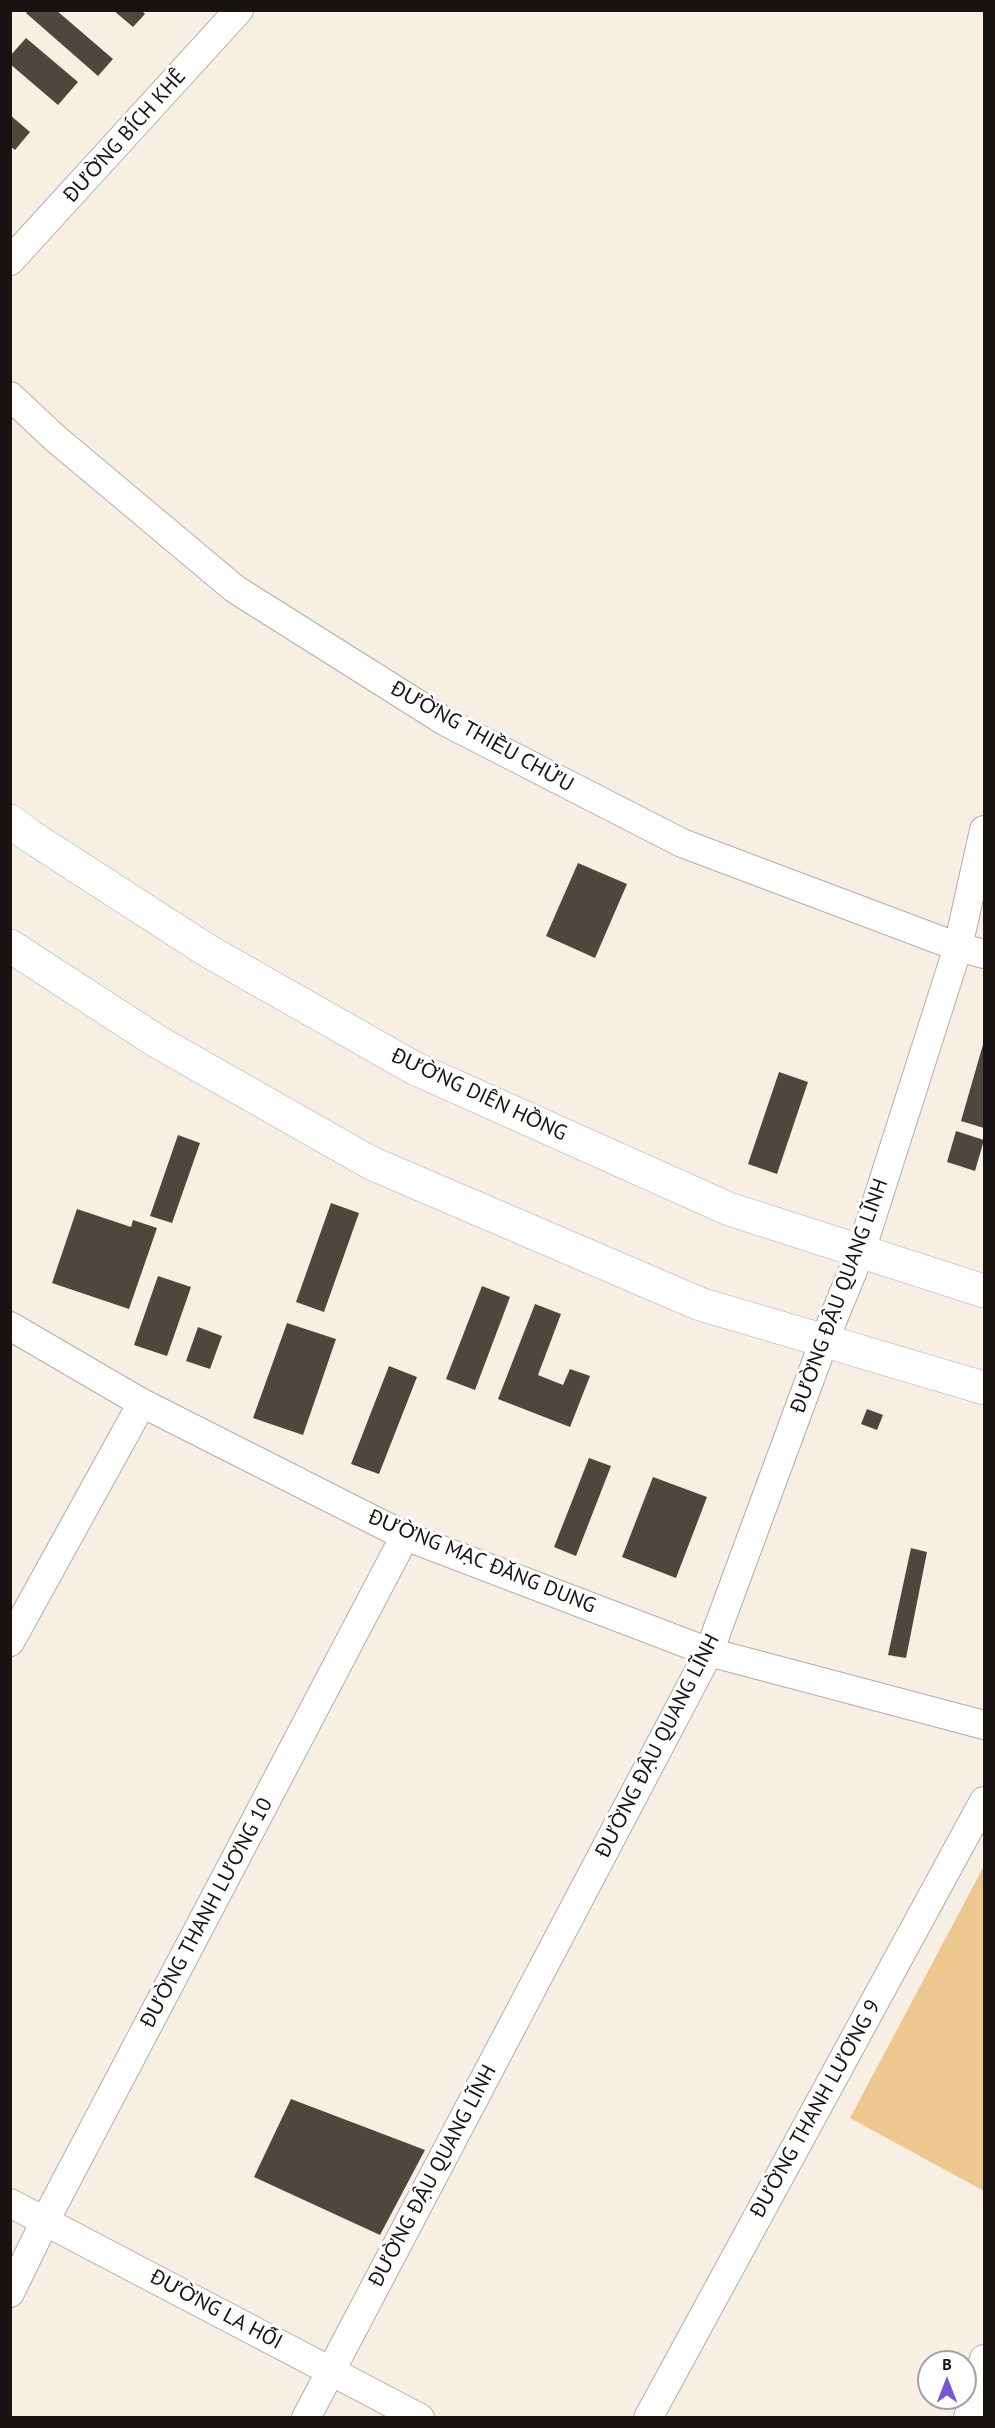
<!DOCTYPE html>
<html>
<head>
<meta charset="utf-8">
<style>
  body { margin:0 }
  #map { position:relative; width:995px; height:2428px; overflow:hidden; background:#f7efe3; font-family:"PT Sans",sans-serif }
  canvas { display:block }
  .frame { position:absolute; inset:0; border:12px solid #161310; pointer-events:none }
  .north { position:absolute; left:917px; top:2350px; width:60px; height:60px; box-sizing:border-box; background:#fff; border:2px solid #a2a19f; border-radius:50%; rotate:0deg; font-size:16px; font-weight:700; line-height:24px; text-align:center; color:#161310 }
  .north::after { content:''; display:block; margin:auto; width:21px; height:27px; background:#7758d2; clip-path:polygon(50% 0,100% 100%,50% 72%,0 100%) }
</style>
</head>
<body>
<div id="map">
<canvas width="995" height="2428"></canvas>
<div class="frame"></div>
<div class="north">B</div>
</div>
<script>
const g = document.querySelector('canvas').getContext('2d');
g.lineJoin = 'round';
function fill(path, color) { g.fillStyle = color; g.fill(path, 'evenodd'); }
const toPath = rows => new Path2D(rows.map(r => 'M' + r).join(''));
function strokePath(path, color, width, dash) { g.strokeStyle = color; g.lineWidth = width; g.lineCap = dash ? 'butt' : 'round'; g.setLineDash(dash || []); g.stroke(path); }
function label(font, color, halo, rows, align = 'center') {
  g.font = font + ' "PT Sans",sans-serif'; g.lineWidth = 6; g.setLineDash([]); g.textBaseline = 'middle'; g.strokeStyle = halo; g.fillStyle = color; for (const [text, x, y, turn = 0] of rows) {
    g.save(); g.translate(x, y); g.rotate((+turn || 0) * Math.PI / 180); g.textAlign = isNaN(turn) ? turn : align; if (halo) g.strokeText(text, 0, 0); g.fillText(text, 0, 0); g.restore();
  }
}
const green = toPath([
  [984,1866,984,2191,850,2118]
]);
const building = toPath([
  [28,10,56,10,113,59,98,76,26,13],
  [113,10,141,10,145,14,133,27],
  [26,38,78,82,58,105,10,64,10,56],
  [10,115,30,132,15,150,10,146],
  [578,863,627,884,595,958,546,936],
  [984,1041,984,1128,961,1121],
  [779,1072,808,1082,777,1174,748,1164],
  [956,1131,984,1140,975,1171,947,1162],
  [178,1135,200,1143,172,1223,150,1216],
  [331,1203,359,1213,324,1312,296,1302],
  [77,1209,131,1227,133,1220,157,1228,129,1309,52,1283],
  [158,1276,191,1287,167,1356,134,1345],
  [482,1286,510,1297,475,1390,446,1379],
  [535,1304,561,1314,538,1375,563,1385,570,1369,590,1376,570,1427,498,1399],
  [287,1323,336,1339,303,1435,253,1418],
  [198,1327,222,1336,210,1369,186,1361],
  [389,1366,417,1377,379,1474,351,1464],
  [867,1409,883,1415,877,1430,861,1424],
  [589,1458,611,1466,576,1556,554,1547],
  [653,1477,707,1497,676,1578,622,1557],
  [911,1548,927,1552,906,1658,888,1655],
  [291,2099,425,2150,380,2235,254,2177]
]);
const street = toPath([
  [10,261,239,10],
  [10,396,56,439,235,589,446,722,682,843,958,947,984,954],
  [10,1326,142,1403,405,1536,709,1652,984,1725],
  [10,1642,142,1403],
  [10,2203,420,2418],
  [10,2293,45,2221,405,1536],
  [306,2418,709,1652,824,1341,861,1251,958,947,984,830],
  [648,2418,984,1801],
  [968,2418,984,2359]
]);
const secondary = toPath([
  [10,821,30,836,208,951,414,1068,729,1209,984,1291],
  [10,946,158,1042,371,1163,700,1304,984,1388]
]);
const streetNames = [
  ["ĐƯỜNG BÍCH KHÊ",125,136,-48],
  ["ĐƯỜNG THIỀU CHỬU",482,737,29],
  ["ĐƯỜNG DIÊN HỒNG",479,1095,25],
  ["ĐƯỜNG ĐẬU QUANG LĨNH",840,1296,-70],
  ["ĐƯỜNG MẠC ĐĂNG DUNG",482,1562,22],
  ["ĐƯỜNG ĐẬU QUANG LĨNH",658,1746,-63],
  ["ĐƯỜNG THANH LƯƠNG 10",207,1913,-62],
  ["ĐƯỜNG THANH LƯƠNG 9",816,2109,-61],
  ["ĐƯỜNG ĐẬU QUANG LĨNH",433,2176,-62],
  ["ĐƯỜNG LA HỐI",216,2310,28]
];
fill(green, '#ecc78e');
fill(building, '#4e473e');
strokePath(street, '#b6aea3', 30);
strokePath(secondary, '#b6aea3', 34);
strokePath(street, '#fff', 28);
strokePath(secondary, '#fff', 33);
label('21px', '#161310', '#fff', streetNames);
</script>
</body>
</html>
